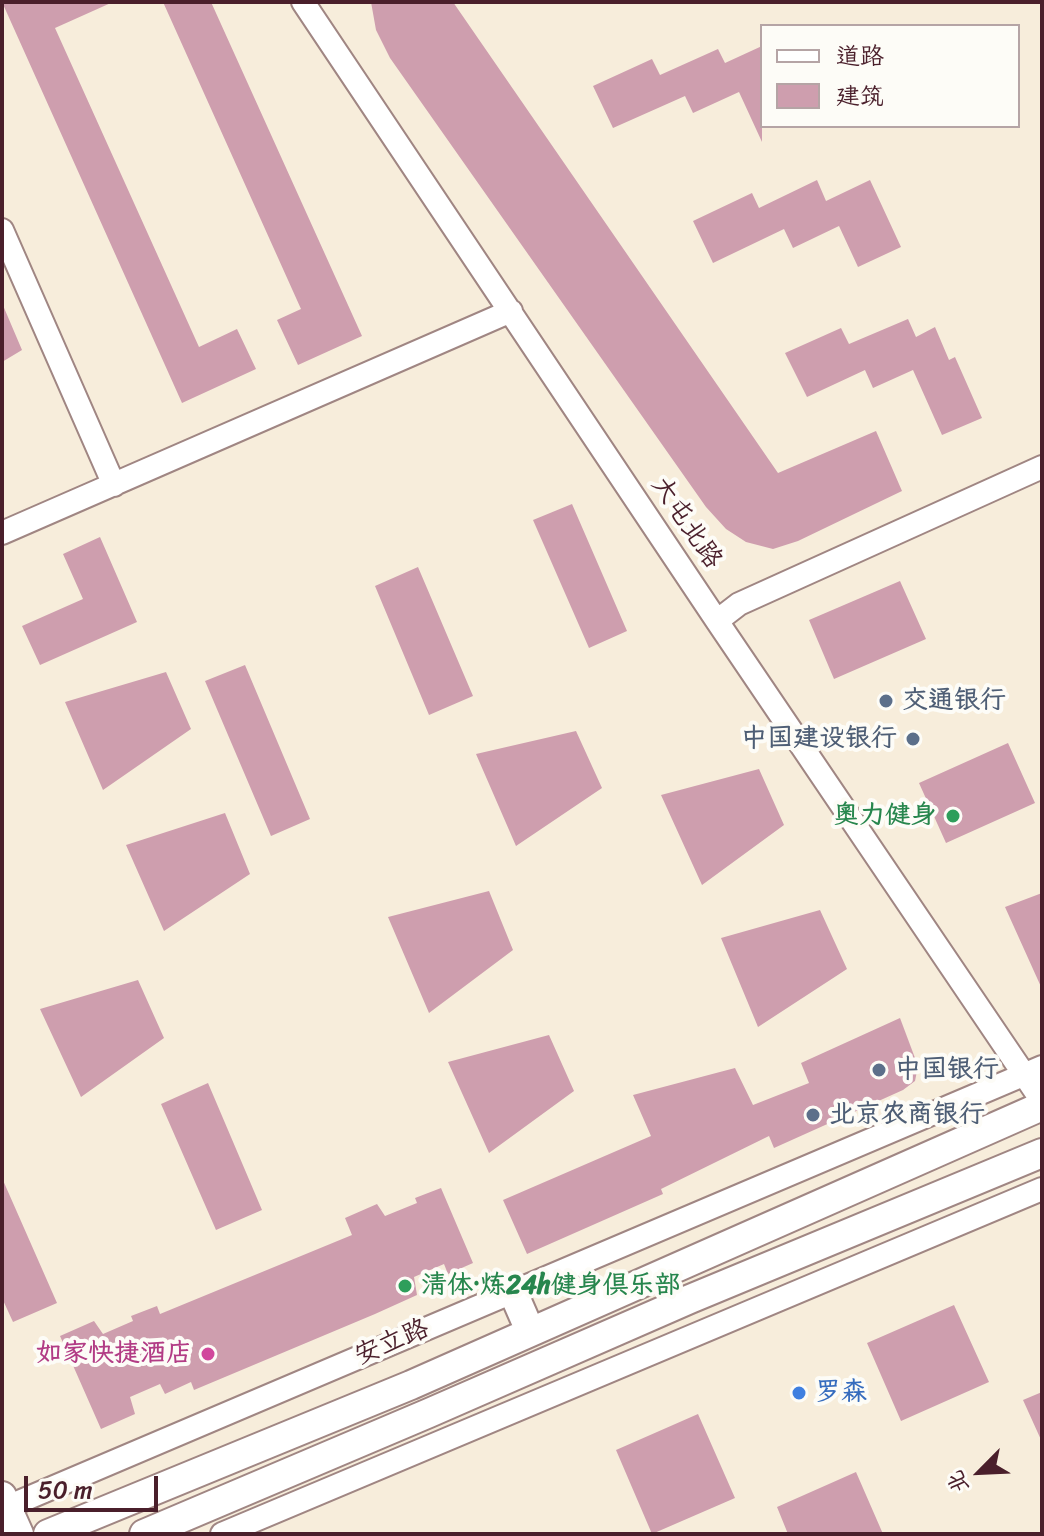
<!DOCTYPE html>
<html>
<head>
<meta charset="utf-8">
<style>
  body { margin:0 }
  #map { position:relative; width:1044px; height:1536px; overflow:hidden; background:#f7eddb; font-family:Sriracha,"LXGW WenKai TC",sans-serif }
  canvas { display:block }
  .frame { position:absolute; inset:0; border:4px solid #4a1f2b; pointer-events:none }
  .legend { position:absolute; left:760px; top:24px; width:260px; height:104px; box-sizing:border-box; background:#fdfcf7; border:2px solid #b5a4a5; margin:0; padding:10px 14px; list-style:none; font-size:24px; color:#4a1f2b }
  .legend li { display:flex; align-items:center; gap:16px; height:40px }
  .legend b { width:40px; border:2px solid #b5a4a5 }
  .north { position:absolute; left:940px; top:1432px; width:80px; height:80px; -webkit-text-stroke:6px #fdfcf7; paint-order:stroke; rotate:246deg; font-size:22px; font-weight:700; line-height:32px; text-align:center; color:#4a1f2b }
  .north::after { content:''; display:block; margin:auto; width:28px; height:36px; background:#4a1f2b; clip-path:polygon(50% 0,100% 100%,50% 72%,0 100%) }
  .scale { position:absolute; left:24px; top:1476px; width:134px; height:36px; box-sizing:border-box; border:4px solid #4a1f2b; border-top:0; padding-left:10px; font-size:24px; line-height:28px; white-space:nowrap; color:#4a1f2b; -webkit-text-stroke:6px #fdfcf7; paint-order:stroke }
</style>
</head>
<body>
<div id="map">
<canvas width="1044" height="1536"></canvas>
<div class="frame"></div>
<ul class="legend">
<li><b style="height:10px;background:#fff"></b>道路</li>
<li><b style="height:22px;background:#ce9eae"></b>建筑</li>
</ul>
<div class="north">北</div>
<div class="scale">50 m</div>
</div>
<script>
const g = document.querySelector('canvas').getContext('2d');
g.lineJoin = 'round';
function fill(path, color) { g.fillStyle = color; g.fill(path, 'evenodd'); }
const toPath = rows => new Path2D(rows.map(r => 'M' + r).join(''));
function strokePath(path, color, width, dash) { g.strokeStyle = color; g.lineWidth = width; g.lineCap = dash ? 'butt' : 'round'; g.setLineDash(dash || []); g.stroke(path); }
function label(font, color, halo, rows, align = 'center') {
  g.font = font + ' Sriracha,"LXGW WenKai TC",sans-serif'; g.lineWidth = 8; g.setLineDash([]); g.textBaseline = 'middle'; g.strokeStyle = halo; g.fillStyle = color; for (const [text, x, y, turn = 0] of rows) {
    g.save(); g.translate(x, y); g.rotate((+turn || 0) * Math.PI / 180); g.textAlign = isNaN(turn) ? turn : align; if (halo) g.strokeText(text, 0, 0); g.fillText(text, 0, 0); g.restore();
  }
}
const building = toPath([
  [2,2,113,2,55,28,199,347,237,329,256,369,182,403],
  [163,2,211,2,362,336,298,365,277,320,301,309],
  [371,2,453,2,778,473,876,431,902,491,798,541,773,549,746,542,726,529,706,507,390,58,376,30],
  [762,46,762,142,739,92,693,113,685,96,613,128,593,86,652,59,660,75,718,49,725,63],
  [817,180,826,201,870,180,901,247,858,267,839,226,793,248,784,229,713,263,693,221,752,193,759,208],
  [2,303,22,350,2,362],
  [908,319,916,337,935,327,949,360,955,357,982,418,942,435,913,370,873,388,865,370,807,397,785,353,841,328,849,344],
  [572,504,627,631,589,648,533,520],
  [100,537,137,622,40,665,22,626,83,599,63,554],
  [418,567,473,696,429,715,375,586],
  [900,581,926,639,834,679,809,620],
  [245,665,310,819,271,836,205,681],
  [166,672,191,729,103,790,65,702],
  [576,731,602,788,516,846,476,754],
  [1008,743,1035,803,946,843,919,783],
  [759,769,784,825,702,885,661,795],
  [225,813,250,874,164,931,126,845],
  [489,891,513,950,429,1013,388,917],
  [1042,893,1042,989,1005,907],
  [820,910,847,969,758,1027,721,938],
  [138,980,164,1038,81,1097,40,1009],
  [900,1018,918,1066,915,1081,903,1090,774,1148,769,1136,661,1189,663,1194,527,1254,503,1200,651,1136,633,1095,735,1068,753,1105,809,1083,801,1063],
  [549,1035,574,1091,489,1153,448,1062],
  [208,1083,262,1210,216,1230,161,1104],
  [2,1178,57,1303,13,1322,2,1298],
  [441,1188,473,1263,448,1274,444,1264,414,1277,417,1295,375,1314,194,1390,191,1382,165,1394,160,1384,130,1397,135,1414,101,1429,60,1336,94,1321,103,1334,133,1321,131,1316,157,1306,160,1314,352,1235,345,1218,377,1204,385,1216,417,1203,415,1198],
  [954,1305,989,1382,901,1421,867,1343],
  [1042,1392,1042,1442,1023,1400],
  [698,1414,735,1498,652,1534,616,1450],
  [856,1472,883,1534,788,1534,777,1507]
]);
const minor = toPath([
  [303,2,717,621,1042,1101],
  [2,230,114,485],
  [2,533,511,311],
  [717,621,739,604,1042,467],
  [2,1519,7,1507,1042,1067],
  [222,1534,1042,1189]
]);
const major = toPath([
  [513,1292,530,1331],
  [2,1496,19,1534],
  [48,1534,411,1385,1042,1106],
  [144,1534,429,1413,690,1299,1042,1153]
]);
const markers = [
  [886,701,8,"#5c6f8a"],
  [913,739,8,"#5c6f8a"],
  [953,816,8,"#2e9e5b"],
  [879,1070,8,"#5c6f8a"],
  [813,1115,8,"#5c6f8a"],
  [405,1286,8,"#2e9e5b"],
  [208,1354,8,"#d1479c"],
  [799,1393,8,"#3f7fe0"]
];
const streetNames = [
  ["大屯北路",686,523,56],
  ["安立路",392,1343,-23]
];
const serviceNames = [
  ["交通银行",902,701],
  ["中国建设银行",897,739,"right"],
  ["中国银行",895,1070],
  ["北京农商银行",829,1115]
];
const leisureNames = [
  ["奥力健身",937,816],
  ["清体·炼24h健身俱乐部",421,1286,"left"]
];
const hotelNames = [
  ["如家快捷酒店",192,1354]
];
const shopNames = [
  ["罗森",815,1393]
];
fill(building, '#ce9eae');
strokePath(minor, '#a08683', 26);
strokePath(major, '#a08683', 32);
strokePath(minor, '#fff', 22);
strokePath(major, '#fff', 28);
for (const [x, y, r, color] of markers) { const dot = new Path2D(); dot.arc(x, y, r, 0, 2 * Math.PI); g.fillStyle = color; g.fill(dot); strokePath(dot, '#fdfcf7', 3); }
label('26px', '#4a1f2b', '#fdfcf7', streetNames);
label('bold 26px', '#4e5e75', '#fdfcf7', serviceNames, 'left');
label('bold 26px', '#27864d', '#fdfcf7', leisureNames, 'right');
label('bold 26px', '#b23c85', '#fdfcf7', hotelNames, 'right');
label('bold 26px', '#366cbe', '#fdfcf7', shopNames, 'left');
</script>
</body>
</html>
